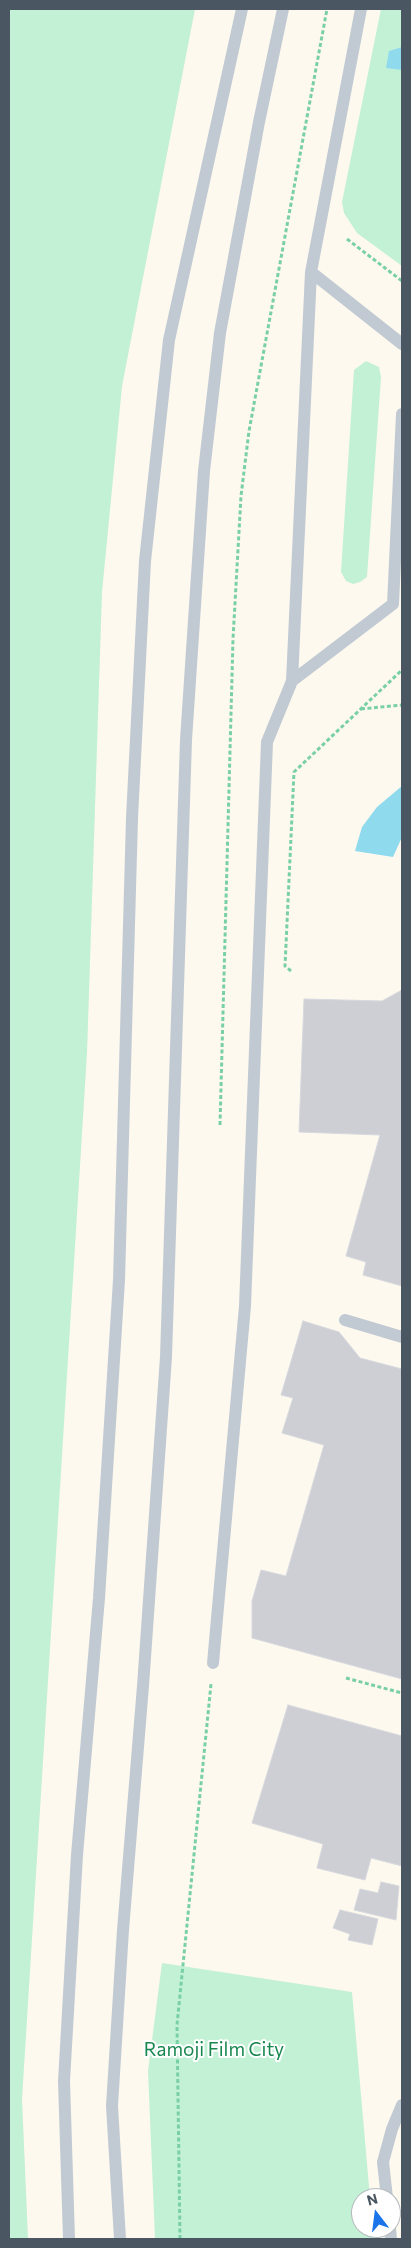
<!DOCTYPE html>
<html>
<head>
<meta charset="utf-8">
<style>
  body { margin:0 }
  #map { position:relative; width:411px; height:2248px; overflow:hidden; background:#f5f3f3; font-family:Commissioner,sans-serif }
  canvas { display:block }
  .frame { position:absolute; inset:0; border:10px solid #4a5661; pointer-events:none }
  .north { position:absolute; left:351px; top:2188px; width:50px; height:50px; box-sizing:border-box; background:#fff; border:1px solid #b7bbc0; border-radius:50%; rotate:345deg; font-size:14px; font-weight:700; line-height:20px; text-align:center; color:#4a5661 }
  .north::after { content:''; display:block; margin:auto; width:18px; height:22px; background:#1a73e8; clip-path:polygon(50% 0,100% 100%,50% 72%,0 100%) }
</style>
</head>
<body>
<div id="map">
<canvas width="411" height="2248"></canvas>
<div class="frame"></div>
<div class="north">N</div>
</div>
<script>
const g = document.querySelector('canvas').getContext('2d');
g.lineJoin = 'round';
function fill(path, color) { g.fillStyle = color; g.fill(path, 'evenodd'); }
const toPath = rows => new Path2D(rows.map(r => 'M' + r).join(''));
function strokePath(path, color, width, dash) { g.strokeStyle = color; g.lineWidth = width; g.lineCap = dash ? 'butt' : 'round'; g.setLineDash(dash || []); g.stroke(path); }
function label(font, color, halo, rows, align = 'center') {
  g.font = font + ' Commissioner,sans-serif'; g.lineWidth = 4; g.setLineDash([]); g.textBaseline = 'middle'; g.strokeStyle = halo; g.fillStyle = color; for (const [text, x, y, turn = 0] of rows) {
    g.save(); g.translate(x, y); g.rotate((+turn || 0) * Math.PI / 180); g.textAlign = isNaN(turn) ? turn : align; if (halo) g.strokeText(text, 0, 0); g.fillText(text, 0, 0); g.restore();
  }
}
const commercial = toPath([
  [195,9,402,9,402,2239,28,2239,22,2099,87,1053,102,592,122,386],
  [361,2198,391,2198,391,2228,361,2228]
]);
const green = toPath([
  [9,9,195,9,122,386,102,592,87,1053,22,2099,28,2239,9,2239],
  [381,9,402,9,402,266,357,233,344,213,342,202],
  [366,361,379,367,381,377,367,577,360,582,353,584,346,581,341,572,354,370],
  [162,1963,352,1992,370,2198,361,2198,361,2228,373,2228,374,2239,155,2239,148,2071]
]);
const water = toPath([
  [402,47,402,70,386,68,389,51],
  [402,786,402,837,393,857,355,851,362,827,377,807]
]);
const building = toPath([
  [402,990,402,1286,363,1275,366,1262,346,1256,380,1135,299,1132,304,999,382,1001,402,990],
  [303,1321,339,1332,360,1358,402,1369,402,1679,252,1638,252,1601,261,1570,286,1576,324,1445,282,1433,293,1398,281,1395,303,1321],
  [288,1705,402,1736,402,1866,371,1858,365,1880,317,1868,323,1844,252,1823,288,1705],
  [381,1882,399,1886,396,1920,354,1910,360,1889,378,1893,381,1882],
  [340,1910,378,1919,372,1945,348,1940,350,1934,333,1928,340,1910]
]);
const path = toPath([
  [347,239,402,281],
  [361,709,402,705],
  [291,971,285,966,294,772,402,670],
  [220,1125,233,639,241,496,249,431,327,9],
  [346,1678,402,1693],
  [180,2239,177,2025,211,1684]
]);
const service = toPath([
  [311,272,402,344],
  [292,681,393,604,402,414],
  [345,1320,402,1337],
  [213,1663,245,1306,267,742,292,681,311,272,361,9],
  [387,2198,383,2162,392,2129,402,2105],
  [390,2228,391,2239],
  [69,2239,64,2081,77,1855,99,1598,119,1280,132,818,145,561,169,340,242,9],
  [120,2239,112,2106,123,1930,143,1686,166,1357,186,740,204,471,220,333,259,122,283,9]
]);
const parkNames = [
  ["Ramoji Film City",214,2050]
];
fill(commercial, '#fdf9ef');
fill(green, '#c3f1d5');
fill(water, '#90daee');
fill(building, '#cdcfd5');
strokePath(building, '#d7d9de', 1);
strokePath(path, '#7ad0a6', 3, [4, 2.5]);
strokePath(service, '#c1cad2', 12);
label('19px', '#17864f', '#fff', parkNames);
</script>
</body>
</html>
